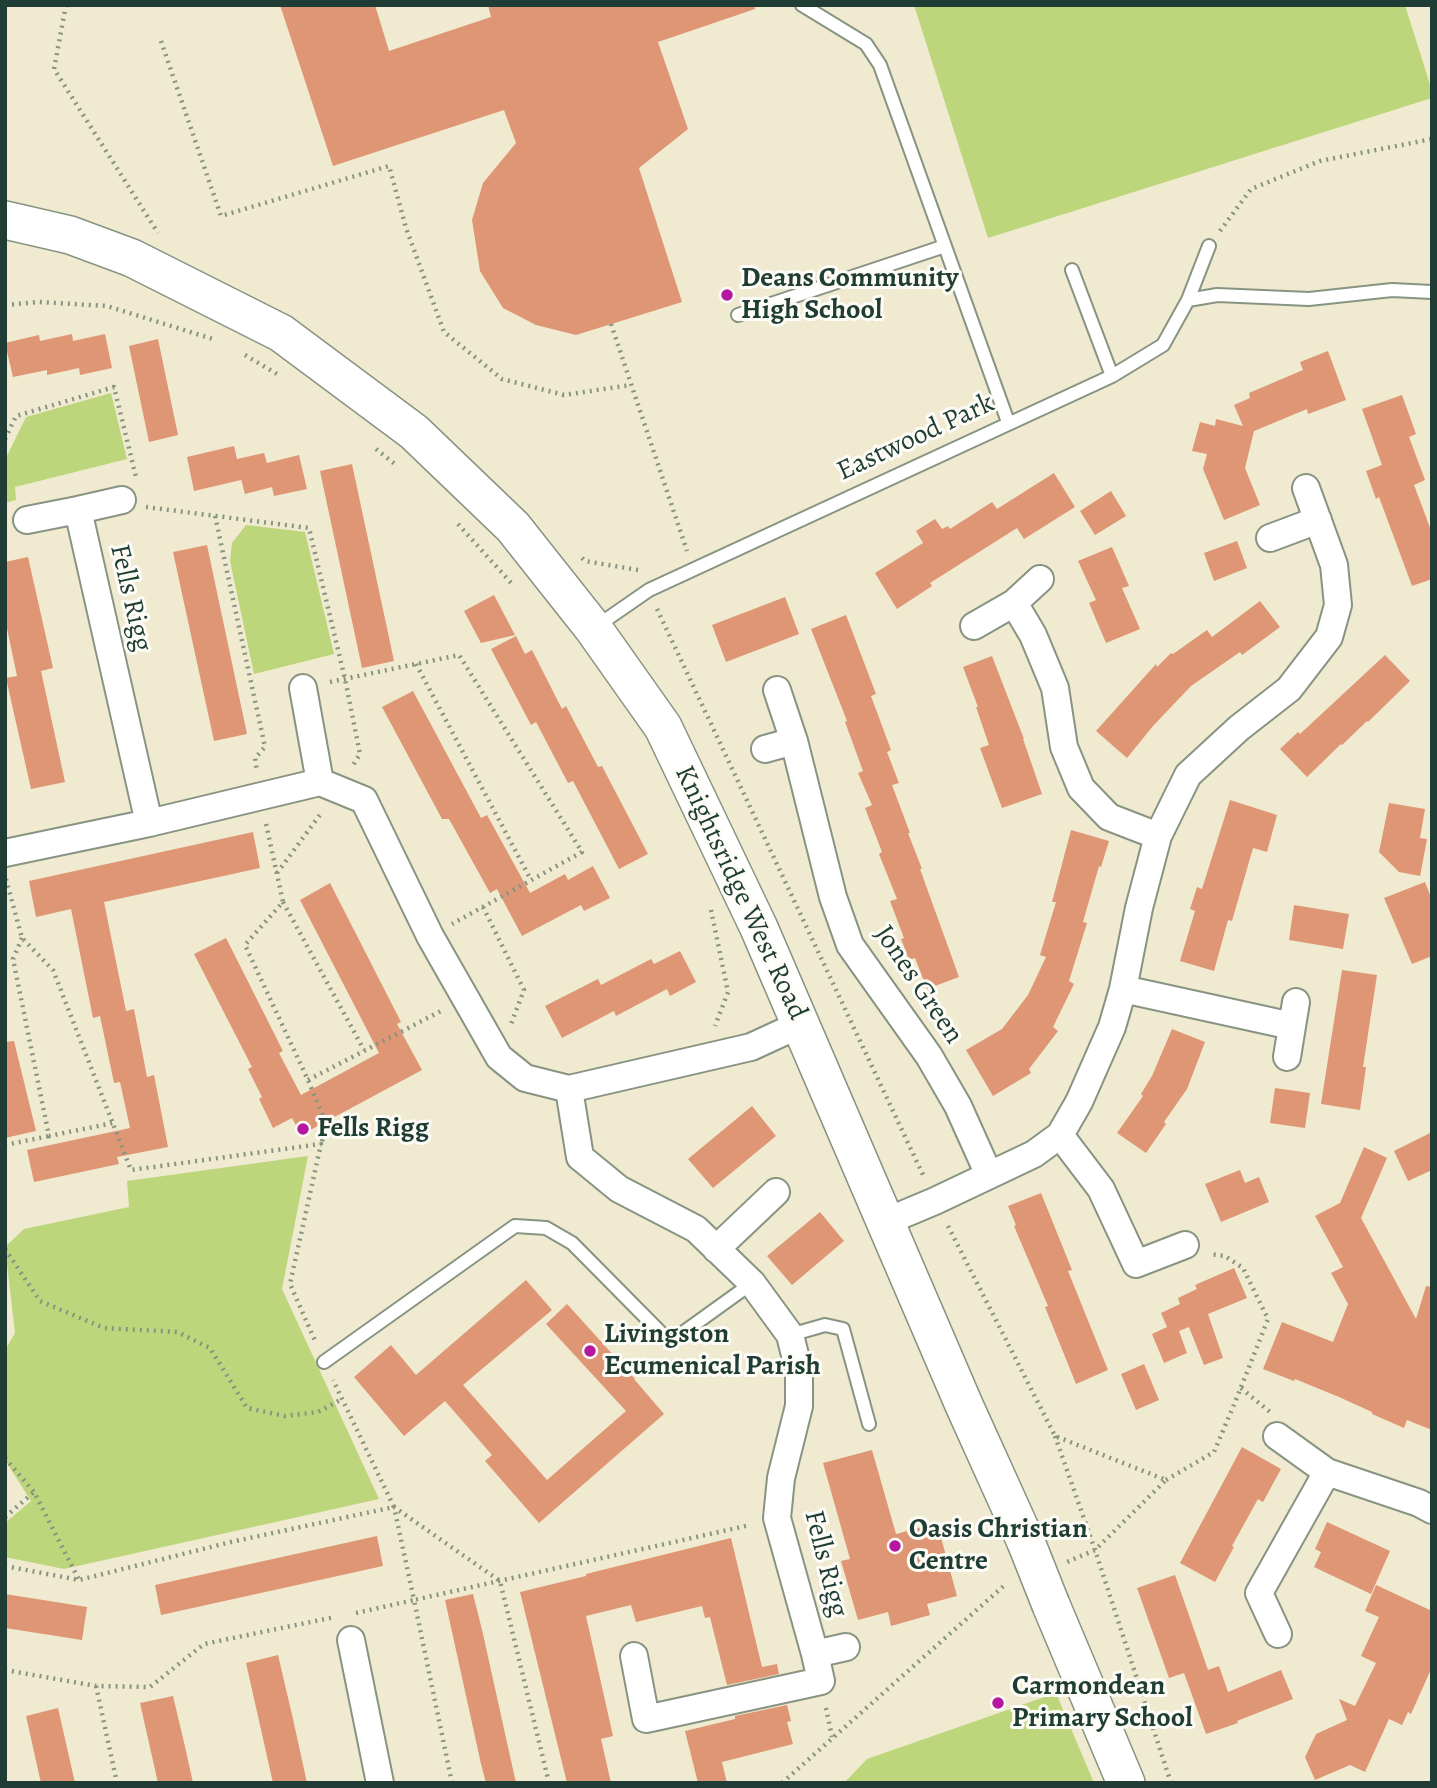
<!DOCTYPE html>
<html>
<head>
<meta charset="utf-8">
<style>
  body { margin:0 }
  #map { position:relative; width:1437px; height:1788px; overflow:hidden; background:#efead0; font-family:Alegreya,serif }
  canvas { display:block }
  .frame { position:absolute; inset:0; border:7px solid #1f3d34; pointer-events:none }
</style>
</head>
<body>
<div id="map">
<canvas width="1437" height="1788"></canvas>
<div class="frame"></div>
</div>
<script>
const g = document.querySelector('canvas').getContext('2d');
g.lineJoin = 'round';
function fill(path, color) { g.fillStyle = color; g.fill(path, 'evenodd'); }
const toPath = rows => new Path2D(rows.map(r => 'M' + r).join(''));
function strokePath(path, color, width, dash) { g.strokeStyle = color; g.lineWidth = width; g.lineCap = dash ? 'butt' : 'round'; g.setLineDash(dash || []); g.stroke(path); }
function label(font, color, halo, rows, align = 'center') {
  g.font = font + ' Alegreya,serif'; g.lineWidth = 6; g.setLineDash([]); g.textBaseline = 'middle'; g.strokeStyle = halo; g.fillStyle = color; for (const [text, x, y, turn = 0] of rows) {
    g.save(); g.translate(x, y); g.rotate((+turn || 0) * Math.PI / 180); g.textAlign = isNaN(turn) ? turn : align; if (halo) g.strokeText(text, 0, 0); g.fillText(text, 0, 0); g.restore();
  }
}
const green = toPath([
  [914,5,1405,5,1432,91,1432,98,988,238],
  [111,393,127,459,15,487,16,500,5,503,5,460,26,417],
  [246,525,305,532,334,654,254,674,230,561,232,543],
  [308,1156,282,1289,379,1499,64,1569,5,1557,5,1523,31,1501,5,1460,5,1350,15,1333,5,1247,24,1229,129,1207,127,1181],
  [1056,1693,1094,1783,844,1783,867,1759]
]);
const building = toPath([
  [280,5,375,5,389,51,491,17,488,5,754,5,755,9,658,42,688,129,639,168,682,302,576,335,536,325,503,308,480,271,472,220,483,183,516,143,504,110,333,166],
  [72,334,73,341,105,334,112,368,80,375,79,368,47,375,47,370,13,377,5,343,39,335,40,341],
  [158,339,178,435,149,442,129,346],
  [1328,351,1346,400,1308,414,1307,409,1254,431,1245,468,1260,505,1224,520,1203,469,1207,454,1192,451,1200,422,1215,426,1216,419,1243,426,1234,405,1250,398,1249,393,1303,370,1300,362],
  [1402,395,1416,434,1409,437,1425,480,1414,485,1432,533,1432,579,1412,586,1379,497,1376,499,1366,471,1382,465,1362,409],
  [234,446,237,459,264,453,267,463,299,455,307,489,274,496,272,487,245,494,241,479,241,480,194,491,187,457],
  [352,464,394,661,362,668,320,471],
  [1054,473,1075,507,1024,539,1017,528,930,583,932,586,897,609,875,573,923,543,916,531,935,519,942,529,948,526,950,529,992,502,997,509],
  [1111,491,1126,516,1095,535,1080,511],
  [1237,541,1247,568,1214,581,1204,553],
  [207,545,247,734,214,741,173,552],
  [1112,547,1129,586,1122,588,1140,629,1106,643,1089,603,1096,600,1078,561],
  [28,557,53,668,41,671,65,782,31,789,6,678,17,676,5,619,5,562],
  [494,595,515,635,481,643,464,611],
  [785,597,799,634,726,662,712,625],
  [1260,601,1280,627,1242,655,1240,652,1191,686,1153,726,1127,758,1096,731,1156,664,1157,667,1171,653,1173,654,1207,630,1212,637],
  [846,615,876,694,871,696,891,750,887,752,899,783,892,785,910,833,908,833,922,869,920,869,959,977,927,989,915,958,909,960,901,939,904,938,890,901,897,899,879,854,882,852,865,808,872,805,858,773,863,771,845,722,847,721,811,629],
  [516,636,525,654,532,650,562,709,566,706,598,767,602,766,648,854,619,869,573,781,568,783,536,722,531,725,491,649],
  [1385,655,1410,681,1368,722,1367,721,1342,745,1341,744,1307,777,1280,749,1298,732,1300,734],
  [992,656,1024,739,1023,739,1042,794,1002,808,980,748,989,745,976,707,978,707,963,667],
  [413,691,481,818,487,815,530,893,565,874,568,880,593,866,610,898,584,911,581,905,522,936,497,889,490,893,449,819,442,819,382,707],
  [1230,800,1277,815,1267,852,1253,848,1232,921,1228,920,1214,971,1180,961,1195,911,1190,909,1197,887,1202,889],
  [1389,803,1425,809,1420,838,1427,839,1420,876,1399,872,1379,852],
  [1071,830,1109,841,1101,867,1099,866,1083,922,1087,923,1069,981,1074,984,1053,1027,1058,1031,1029,1069,1031,1073,993,1096,966,1050,1002,1029,1028,995,1046,957,1040,955,1056,902,1052,902],
  [253,832,260,868,104,902,126,1011,134,1009,147,1077,154,1075,168,1147,117,1157,119,1164,34,1182,27,1150,130,1128,120,1082,114,1083,100,1016,93,1018,71,909,36,917,29,881],
  [1425,882,1432,900,1432,956,1412,964,1384,898],
  [330,883,401,1022,397,1024,422,1070,301,1135,292,1118,273,1128,259,1099,262,1097,248,1069,252,1067,194,954,226,938,283,1051,279,1053,301,1095,379,1053,300,900],
  [1294,905,1349,914,1343,949,1289,940],
  [680,951,696,982,670,996,667,989,616,1016,614,1011,562,1038,545,1006,598,979,601,985,651,959,654,964],
  [1342,970,1377,975,1363,1067,1366,1067,1360,1110,1321,1104],
  [1172,1029,1205,1042,1187,1089,1164,1122,1166,1124,1146,1153,1117,1133,1143,1096,1141,1094,1152,1076],
  [14,1041,36,1131,5,1138,5,1042],
  [1275,1088,1310,1093,1305,1128,1270,1123],
  [752,1106,776,1136,713,1188,688,1159],
  [1432,1132,1432,1170,1408,1181,1394,1151],
  [1364,1147,1387,1158,1361,1218,1416,1319,1426,1286,1432,1287,1432,1430,1407,1420,1404,1428,1372,1414,1372,1412,1339,1397,1295,1379,1294,1381,1263,1369,1282,1322,1333,1342,1348,1304,1331,1273,1343,1267,1315,1216,1340,1203],
  [1240,1170,1245,1183,1259,1177,1269,1202,1221,1222,1205,1184],
  [1041,1193,1072,1270,1068,1271,1108,1370,1076,1384,1045,1307,1048,1306,1014,1226,1016,1225,1008,1206],
  [820,1212,844,1241,792,1285,767,1256],
  [1234,1268,1247,1298,1208,1314,1223,1358,1204,1365,1189,1327,1179,1331,1187,1353,1164,1363,1152,1334,1167,1327,1161,1313,1180,1304,1178,1298,1197,1289,1195,1285],
  [526,1280,552,1310,463,1385,547,1480,626,1411,546,1324,567,1304,635,1379,634,1379,664,1414,539,1523,485,1461,492,1455,445,1401,404,1436,354,1377,391,1345,416,1375],
  [1144,1364,1159,1400,1136,1410,1121,1374],
  [1242,1447,1281,1469,1263,1502,1258,1499,1232,1546,1234,1547,1215,1582,1180,1563],
  [872,1450,896,1534,937,1523,957,1596,927,1604,930,1615,891,1626,888,1612,858,1620,841,1561,850,1559,823,1463],
  [1327,1522,1390,1551,1371,1594,1314,1567,1321,1552,1315,1549],
  [377,1536,383,1566,161,1615,155,1585],
  [731,1538,762,1667,777,1664,779,1674,727,1685,710,1617,705,1618,702,1606,636,1622,631,1605,586,1616,613,1736,601,1739,611,1783,567,1783,520,1592,586,1576,586,1574],
  [1175,1575,1208,1670,1219,1666,1228,1692,1281,1670,1293,1699,1237,1721,1238,1723,1206,1734,1184,1673,1169,1678,1137,1588],
  [1376,1585,1432,1611,1432,1667,1411,1714,1408,1712,1402,1725,1389,1719,1365,1772,1350,1765,1315,1780,1305,1757,1316,1734,1347,1720,1339,1699,1355,1706,1376,1663,1361,1656,1379,1617,1365,1611],
  [5,1594,87,1607,82,1640,5,1628],
  [473,1594,483,1634,516,1783,486,1783,481,1764,445,1600],
  [278,1655,293,1719,307,1783,273,1783,246,1663],
  [173,1696,186,1751,193,1783,158,1783,140,1703],
  [787,1705,791,1721,787,1722,793,1744,722,1762,727,1783,698,1783,685,1731,735,1719,735,1716],
  [58,1708,75,1783,41,1783,26,1716]
]);
const path = toPath([
  [66,5,54,69,158,233],
  [161,41,221,216,389,166,406,228,444,332,502,379,564,395,631,385],
  [1220,231,1251,189,1320,161,1432,139],
  [5,305,39,302,107,306,216,340],
  [611,324,687,551],
  [245,355,277,374],
  [5,439,16,416,114,387,136,477],
  [376,449,396,465],
  [146,507,309,528,345,679,360,754,352,767],
  [215,516,265,747,255,758,257,771],
  [458,524,513,585],
  [582,558,585,561,638,570,639,573],
  [657,609,924,1177],
  [416,664,531,880],
  [330,682,459,655,582,852,452,924],
  [266,824,283,902,245,945,308,1080,327,1126,321,1144],
  [277,873,322,812],
  [6,879,22,938,53,970,131,1170,321,1144,290,1284,316,1343],
  [283,902,364,1050],
  [483,907,524,990,511,1024],
  [711,910,728,992,715,1026],
  [22,938,13,959,49,1136,113,1123],
  [308,1080,441,1011],
  [5,1145,49,1136],
  [948,1226,1055,1436,1166,1480,1095,1550,1067,1562],
  [5,1249,40,1301,104,1328,177,1332,210,1348,247,1408,285,1416,318,1412,342,1399],
  [1241,1388,1270,1412],
  [1055,1436,1095,1550,1171,1783],
  [5,1458,34,1492,79,1580],
  [1166,1480,1214,1452,1236,1400,1268,1319,1243,1268,1225,1256,1209,1254],
  [5,1517,34,1492],
  [5,1566,79,1580,231,1542,394,1507,333,1380],
  [356,1613,414,1600,394,1507,500,1581,549,1783],
  [5,1670,96,1686,150,1687,204,1644,335,1617],
  [96,1686,117,1783],
  [826,1708,832,1737],
  [452,1783,414,1600,750,1525],
  [782,1783,1007,1583]
]);
const lane = toPath([
  [802,5,866,44,880,65,1008,422],
  [1072,270,1112,376],
  [1188,300,1217,295,1309,299,1392,290,1432,292],
  [738,315,945,246],
  [597,626,649,590,1112,376,1163,345,1188,300,1209,246],
  [790,1335,825,1325,843,1329,869,1424],
  [324,1362,515,1226,546,1228,572,1243,670,1342,752,1283]
]);
const street = toPath([
  [122,500,78,510,149,823],
  [27,520,78,510],
  [1270,538,1318,520],
  [1014,603,1033,635,1055,688,1064,747,1081,788,1109,817,1158,836],
  [974,626,1014,603,1040,579],
  [303,688,320,782],
  [777,690,794,741,833,897,850,945,929,1056,958,1106,989,1175],
  [765,749,794,741],
  [5,853,149,823,320,782,364,800,430,936,499,1057,525,1078,569,1089,751,1047,801,1024],
  [1123,989,1292,1026],
  [1287,1057,1296,1002],
  [569,1089,580,1157,619,1189,696,1229,752,1283,790,1335,799,1371,799,1406,781,1478,777,1518,815,1654,821,1681,646,1719,634,1656],
  [1060,1135,1101,1189,1136,1264,1185,1245],
  [885,1222,935,1201,1034,1154,1060,1135,1079,1102,1112,1027,1123,989,1139,908,1158,836,1188,775,1239,728,1289,689,1329,637,1338,605,1334,565,1306,488],
  [716,1249,776,1192],
  [1277,1436,1327,1472,1419,1503,1432,1510],
  [1278,1634,1259,1593,1327,1472],
  [351,1640,380,1783],
  [815,1654,846,1647]
]);
const secondary = toPath([
  [5,220,70,235,132,258,281,333,414,432,513,527,593,628,663,727,759,928,964,1405,1026,1542],
  [1051,1605,1126,1783]
]);
const secondaryBridge = toPath([
  [1026,1542,1051,1605]
]);
const markers = [
  [727,295,7,"#b5179e"],
  [303,1129,7,"#b5179e"],
  [590,1351,7,"#b5179e"],
  [895,1546,7,"#b5179e"],
  [998,1703,7,"#b5179e"]
];
const poiNames = [
  ["Deans Community",741,279],
  ["High School",741,311],
  ["Fells Rigg",317,1129],
  ["Livingston",604,1335],
  ["Ecumenical Parish",604,1367],
  ["Oasis Christian",909,1530],
  ["Centre",909,1562],
  ["Carmondean",1012,1687],
  ["Primary School",1012,1719]
];
const streetNames = [
  ["Eastwood Park",916,438,-25],
  ["Fells Rigg",130,598,77],
  ["Knightsridge West Road",740,893,65],
  ["Jones Green",918,985,56],
  ["Fells Rigg",825,1564,76]
];
fill(green, '#bdd67b');
fill(building, '#df9675');
strokePath(lane, '#879482', 16);
strokePath(street, '#879482', 30);
strokePath(secondary, '#879482', 40);
strokePath(path, '#879482', 4.5, [2, 5]);
strokePath(lane, '#fff', 12);
strokePath(street, '#fff', 26);
strokePath(secondary, '#fff', 37);
strokePath(secondaryBridge, '#879482', 40, []);
strokePath(secondaryBridge, '#fff', 37);
for (const [x, y, r, color] of markers) { const dot = new Path2D(); dot.arc(x, y, r, 0, 2 * Math.PI); g.fillStyle = color; g.fill(dot); strokePath(dot, '#fdfcf7', 2.5); }
label('bold 28px', '#1f3d34', '#fdfcf7', poiNames, 'left');
label('28px', '#1f3d34', '#fdfcf7', streetNames);
</script>
</body>
</html>
